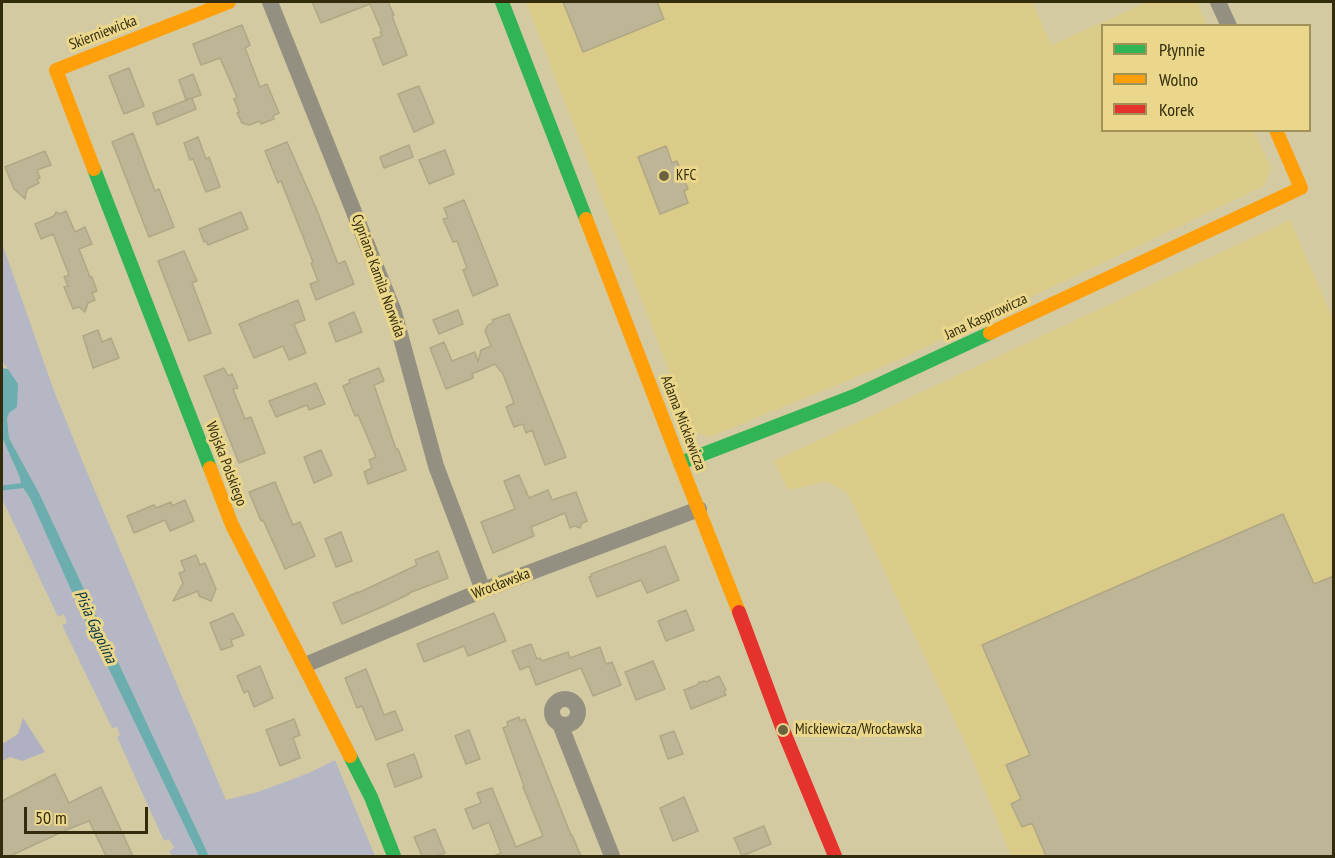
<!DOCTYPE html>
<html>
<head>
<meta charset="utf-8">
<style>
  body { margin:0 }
  #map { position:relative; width:1335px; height:858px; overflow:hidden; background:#d4caa1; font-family:"PT Sans Narrow",sans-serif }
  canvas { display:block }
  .frame { position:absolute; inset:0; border:3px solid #332c0c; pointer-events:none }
  .legend { position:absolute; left:1101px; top:24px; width:210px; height:108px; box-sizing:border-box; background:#ead78b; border:2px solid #a19358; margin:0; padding:8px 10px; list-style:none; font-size:18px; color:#332c0c }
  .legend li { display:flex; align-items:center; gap:12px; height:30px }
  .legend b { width:30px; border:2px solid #a19358 }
  .scale { position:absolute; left:24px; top:807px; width:124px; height:27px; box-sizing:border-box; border:3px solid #332c0c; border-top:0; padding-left:8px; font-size:18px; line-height:21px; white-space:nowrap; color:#332c0c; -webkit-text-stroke:4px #ead78b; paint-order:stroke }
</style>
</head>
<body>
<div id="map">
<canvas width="1335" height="858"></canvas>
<div class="frame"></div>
<ul class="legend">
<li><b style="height:8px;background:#30b455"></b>Płynnie</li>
<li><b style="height:8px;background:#ff9f0a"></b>Wolno</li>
<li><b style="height:8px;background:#e5322d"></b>Korek</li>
</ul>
<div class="scale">50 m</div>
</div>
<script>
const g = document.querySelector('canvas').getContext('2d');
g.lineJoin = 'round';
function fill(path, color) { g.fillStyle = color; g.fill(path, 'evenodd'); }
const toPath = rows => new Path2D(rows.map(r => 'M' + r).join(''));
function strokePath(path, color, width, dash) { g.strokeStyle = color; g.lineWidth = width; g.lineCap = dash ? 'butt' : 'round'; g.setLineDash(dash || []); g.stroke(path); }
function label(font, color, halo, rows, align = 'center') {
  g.font = font + ' "PT Sans Narrow",sans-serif'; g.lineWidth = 6; g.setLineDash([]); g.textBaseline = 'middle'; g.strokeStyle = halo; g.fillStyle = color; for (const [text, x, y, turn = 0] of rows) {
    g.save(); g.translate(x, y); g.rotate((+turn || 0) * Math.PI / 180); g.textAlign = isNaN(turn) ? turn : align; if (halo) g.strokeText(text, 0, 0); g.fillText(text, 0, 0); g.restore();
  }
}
const built = toPath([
  [526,2,1032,2,1051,45,1148,2,1197,2,1207,25,1102,26,1102,130,1254,131,1271,168,1264,186,901,359,709,437,693,432],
  [1290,220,1333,319,1333,856,1011,856,970,753,848,494,827,481,788,490,774,461]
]);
const green = toPath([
  [2,243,54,391,86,470,226,800,258,792,309,773,335,760,375,856,209,856,39,493,9,438,7,418,8,413,8,369,2,361],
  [2,437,20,478,21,485,30,498,50,541,85,621,88,632,96,642,99,651,105,661,199,856,172,856,169,851,174,848,169,839,164,841,117,737,120,735,117,727,112,728,62,625,67,623,64,614,58,617,4,503,2,502]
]);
const forest = toPath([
  [23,718,45,752,22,761,10,757,2,761,2,744,18,734]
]);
const water = toPath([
  [2,368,8,369,18,384,17,407,9,413,7,418,9,438,39,493,209,856,199,856,105,661,99,651,96,643,88,632,85,621,30,498,21,485,20,478,2,437]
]);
const stream = toPath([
  [2,488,27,485]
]);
const building = toPath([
  [312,2,388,2,394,15,392,16,407,55,383,65,373,39,382,36,380,32,382,32,370,4,321,23,312,2],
  [563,2,657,2,664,19,583,52,563,2],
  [242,25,250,45,245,48,260,87,267,84,279,113,273,116,274,119,261,124,260,121,249,125,242,123,237,113,239,112,234,99,237,97,220,58,201,65,193,44,242,25],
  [129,68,144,106,124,114,109,76,129,68],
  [193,74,201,95,186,100,179,80,193,74],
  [419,86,434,123,414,132,398,94,419,86],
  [192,98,196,109,157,125,153,113,192,98],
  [133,133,155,191,159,189,174,227,149,237,112,142,133,133],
  [198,137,206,159,209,157,220,187,206,192,193,159,190,160,184,143,198,137],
  [287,142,316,208,338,264,345,261,354,284,316,300,310,284,318,281,311,263,313,262,281,181,278,183,265,151,287,142],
  [409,145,413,157,384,168,380,157,409,145],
  [666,146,672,163,677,161,688,189,684,191,688,203,660,214,638,157,666,146],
  [445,150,454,174,429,184,419,160,445,150],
  [45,151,51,165,37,170,40,178,37,179,39,183,27,189,25,199,14,189,5,167,45,151],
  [464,200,498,285,473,296,463,270,467,268,457,241,453,242,443,219,448,218,444,208,464,200],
  [66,211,75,232,85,227,92,244,79,249,90,277,92,277,97,291,92,293,95,300,88,303,85,312,79,307,73,309,64,287,68,286,64,277,69,275,53,234,41,239,35,224,54,216,56,212,60,214,66,211],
  [241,212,248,229,208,245,206,241,204,242,199,229,241,212],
  [184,251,197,281,192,283,211,333,189,341,158,261,184,251],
  [298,300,305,320,294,324,306,353,289,360,283,346,254,358,239,324,298,300],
  [458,310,463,324,439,334,433,320,458,310],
  [354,312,362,332,336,342,329,323,354,312],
  [509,314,566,457,545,465,532,430,526,433,523,424,514,427,506,407,514,403,503,374,495,364,472,374,473,378,446,389,430,348,444,342,452,361,475,352,478,362,481,350,491,346,485,331,487,326,493,322,492,320,509,314],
  [98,330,102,342,111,338,119,358,93,368,83,336,98,330],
  [224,368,228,376,232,374,238,388,233,389,245,419,251,417,265,453,239,463,204,376,224,368],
  [379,368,384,381,374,385,396,449,398,449,406,470,368,484,364,472,372,468,369,460,376,457,358,415,355,416,343,386,350,383,349,380,379,368],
  [316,383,325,404,309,410,307,405,276,417,269,401,316,383],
  [321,450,332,475,314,483,304,457,321,450],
  [519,475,529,498,548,490,552,500,576,492,587,521,582,523,580,528,575,526,570,528,565,513,531,527,534,536,493,553,481,522,515,509,504,481,519,475],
  [275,482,293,525,300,522,315,556,285,569,263,520,261,521,249,492,275,482],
  [185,500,194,521,170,531,165,520,134,533,127,516,154,505,156,508,171,502,172,506,185,500],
  [1283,514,1314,584,1334,576,1334,856,1046,856,1032,823,1022,827,1011,804,1021,799,1006,765,1030,755,982,645,1283,514],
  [341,532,352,561,336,567,325,539,341,532],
  [665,546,679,580,647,593,641,580,597,597,589,577,592,576,591,574,665,546],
  [438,551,448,578,409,593,409,594,382,607,342,624,333,603,358,592,358,593,417,565,415,560,438,551],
  [196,555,200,565,205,563,216,589,211,601,199,596,198,591,173,601,183,583,179,573,185,571,181,561,196,555],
  [686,610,694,630,666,641,658,621,686,610],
  [233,613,244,635,231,640,233,646,221,650,210,623,233,613],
  [494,613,506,641,468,656,464,646,424,662,417,644,494,613],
  [531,644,537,659,540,658,542,661,568,652,570,658,600,647,606,664,612,662,621,685,593,696,581,668,536,685,529,666,520,670,512,651,531,644],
  [653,661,665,689,636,700,625,672,653,661],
  [260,666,273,698,254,707,248,691,244,693,237,676,260,666],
  [366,669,384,715,395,711,403,730,376,740,362,706,357,708,345,678,366,669],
  [719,676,726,690,724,692,726,695,691,709,684,690,697,685,698,683,704,681,706,682,719,676],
  [519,717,520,721,525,719,571,835,572,835,581,856,494,856,501,853,489,822,473,829,465,809,481,803,477,793,492,788,516,847,543,836,523,787,524,786,503,728,508,726,507,722,519,717],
  [294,719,300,735,293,738,300,758,280,766,266,730,294,719],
  [469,730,480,759,466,764,455,736,469,730],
  [674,731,683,754,668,759,660,736,674,731],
  [414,754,422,777,395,787,387,764,414,754],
  [55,774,69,803,101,787,133,856,106,856,89,821,66,830,10,856,2,856,2,801,55,774],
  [684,797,698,831,673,841,660,808,684,797],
  [764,826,771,844,742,856,734,838,764,826],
  [435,829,445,853,436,856,422,856,414,837,435,829]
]);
const street = toPath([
  [270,2,394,312,436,466,483,590],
  [1218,2,1229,26],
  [305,665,483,590,699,509],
  '552 712a13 13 0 1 1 26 0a13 13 0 1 1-26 0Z',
  [560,724,612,856]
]);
const fast = toPath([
  [502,2,586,219],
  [94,169,210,468],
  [680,463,854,396,990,333],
  [350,756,371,797,394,856]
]);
const slow = toPath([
  [94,169,56,70,229,2],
  [586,219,680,463,739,612],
  [990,333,1301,188,1276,130],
  [210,468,232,525,350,756]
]);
const jam = toPath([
  [739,612,783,730,835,856]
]);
const markers = [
  [664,176,6,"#6b6340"],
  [783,730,6,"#6b6340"]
];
const streetNames = [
  ["Skierniewicka",103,33,-21],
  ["Cypriana Kamila Norwida",378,276,70],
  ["Jana Kasprowicza",986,317,-25],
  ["Adama Mickiewicza",683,423,69],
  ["Wojska Polskiego",226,464,69],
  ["Wrocławska",501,584,-21]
];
const poiNames = [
  ["KFC",676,176],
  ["Mickiewicza/Wrocławska",795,730]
];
const waterNames = [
  ["Pisia Gągolina",95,627,65]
];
fill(built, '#dbcb89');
fill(green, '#b6b7c5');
fill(forest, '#afb1c2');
fill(water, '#6cadb0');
strokePath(stream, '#6cadb0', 5);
fill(building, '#bdb595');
strokePath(building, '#afa786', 1.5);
strokePath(street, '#939081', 16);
strokePath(fast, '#30b455', 14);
strokePath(slow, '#ff9f0a', 14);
strokePath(jam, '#e5322d', 14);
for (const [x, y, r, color] of markers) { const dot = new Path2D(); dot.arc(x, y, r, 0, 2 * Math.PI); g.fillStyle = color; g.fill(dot); strokePath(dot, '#ead78b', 2); }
label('15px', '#332c0c', '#ead78b', streetNames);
label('15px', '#332c0c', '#ead78b', poiNames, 'left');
label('italic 16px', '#05343e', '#ead78b', waterNames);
</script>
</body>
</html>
